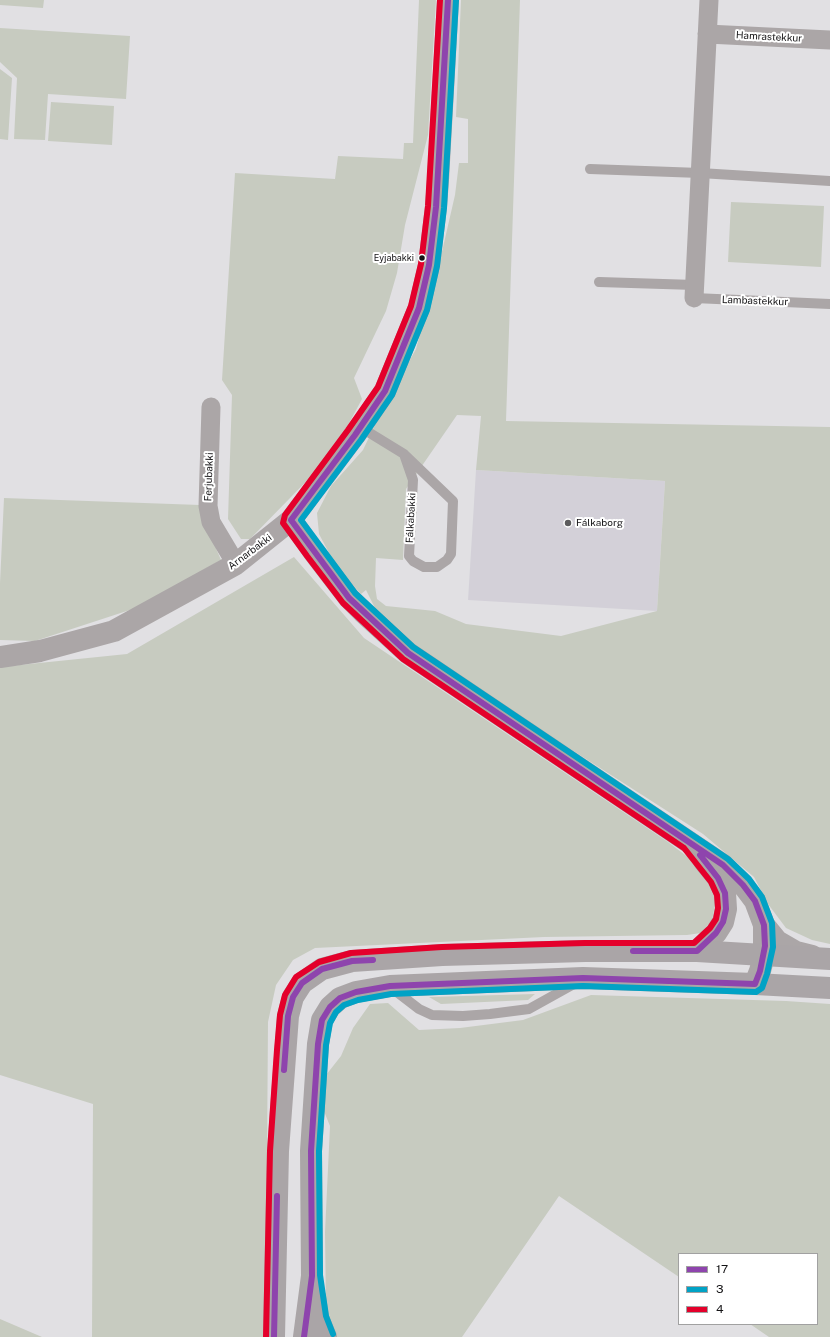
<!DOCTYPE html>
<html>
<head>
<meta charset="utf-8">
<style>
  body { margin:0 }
  #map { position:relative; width:830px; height:1337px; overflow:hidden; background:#e1e0e3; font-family:"Public Sans",sans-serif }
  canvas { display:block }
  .legend { position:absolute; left:678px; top:1253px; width:140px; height:72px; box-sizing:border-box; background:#fff; border:1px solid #a1a1a1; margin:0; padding:5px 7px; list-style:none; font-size:12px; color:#141315 }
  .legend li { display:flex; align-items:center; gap:8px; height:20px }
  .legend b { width:20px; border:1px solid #a1a1a1 }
</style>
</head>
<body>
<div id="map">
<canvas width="830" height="1337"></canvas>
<ul class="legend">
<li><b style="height:5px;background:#8e44ad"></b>17</li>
<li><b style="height:5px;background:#01a2c5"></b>3</li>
<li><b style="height:5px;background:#e4002b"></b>4</li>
</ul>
</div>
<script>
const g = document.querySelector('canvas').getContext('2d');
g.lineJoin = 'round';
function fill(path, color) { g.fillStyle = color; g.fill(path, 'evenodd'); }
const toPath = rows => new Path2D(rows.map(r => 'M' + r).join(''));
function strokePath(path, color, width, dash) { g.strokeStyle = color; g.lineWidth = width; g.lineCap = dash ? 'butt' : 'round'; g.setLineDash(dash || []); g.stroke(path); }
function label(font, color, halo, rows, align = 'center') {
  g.font = font + ' "Public Sans",sans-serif'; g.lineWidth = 4; g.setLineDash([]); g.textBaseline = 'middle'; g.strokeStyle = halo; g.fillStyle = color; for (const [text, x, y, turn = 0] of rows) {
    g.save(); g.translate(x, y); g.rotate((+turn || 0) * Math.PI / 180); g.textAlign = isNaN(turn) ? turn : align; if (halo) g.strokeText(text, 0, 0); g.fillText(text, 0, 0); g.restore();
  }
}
const built = toPath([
  [476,470,665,481,657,611,468,600]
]);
const green = toPath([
  [0,0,44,0,43,8,0,5],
  [419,0,436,0,428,135,405,225,397,273,386,311,354,378,362,399,332,455,250,539,241,539,228,519,232,395,222,380,235,173,335,179,338,156,403,159,404,143,413,143],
  [461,0,520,0,506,421,830,427,830,944,812,940,786,928,768,904,754,877,703,834,413,648,377,612,366,590,361,594,336,566,319,534,317,513,331,486,363,450,383,408,416,349,441,256,455,195,459,163,468,163,468,119,456,117],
  [457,415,481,416,476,470,665,481,657,611,561,636,466,624,435,611,386,606,377,599,375,586,376,558,403,560,406,489],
  [0,28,130,36,126,99,48,94,45,140,14,139,17,78,0,62],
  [0,69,12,78,8,140,0,139],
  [51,102,114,106,112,145,48,141],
  [731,202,824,206,821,267,728,262],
  [4,498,200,505,212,539,221,560,136,608,35,641,0,640,0,583],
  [294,557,364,638,668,842,693,861,709,880,716,900,712,920,701,933,687,935,544,937,315,948,293,960,276,985,268,1022,266,1292,265,1337,92,1337,93,1104,0,1075,0,667,127,654],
  [535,994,528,1000,441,1004,429,997],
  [591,995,786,1001,830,1004,830,1337,769,1337,750,1324,817,1324,817,1254,679,1254,679,1277,559,1196,462,1337,334,1337,326,1308,325,1232,330,1126,315,1089,341,1056,353,1028,370,1004,388,1003,419,1030,460,1028,523,1020],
  [0,1319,42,1337,0,1337]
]);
const service = toPath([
  [590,169,700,173,830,181],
  [599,282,695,285],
  [694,298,830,304],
  [360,427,404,454,413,480,409,556,413,561,424,567,437,567,447,560,451,554,453,501,404,454],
  [393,989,419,1009,432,1015,463,1016,490,1014,529,1009,574,984]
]);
const minor = toPath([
  [707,34,830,40],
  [694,298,709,0],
  [211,407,208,506,211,522,236,564]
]);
const tertiary = toPath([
  [291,520,313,551,349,598,363,612,408,653,723,865,743,885,755,901,764,925,764,956,760,971,755,984],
  [0,657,40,651,114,631,236,564,291,520,355,435,385,391,419,308,429,265,436,207,438,180,448,0],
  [764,925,777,941,796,952,812,956],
  [697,951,716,933,723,922,726,909,725,893,718,878,704,861]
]);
const secondary = toPath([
  [315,1297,318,1318,326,1337],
  [274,1337,278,1151,288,1016,293,997,302,983,322,969,352,961,442,955,585,951,697,951,830,959],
  [304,1337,312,1276,311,1151,318,1044,322,1020,330,1007,340,998,356,992,390,986,583,978,755,984,830,988]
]);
const bus1 = toPath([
  [633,951,697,951,716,933,723,922,726,909,725,893,718,878,700,855],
  [284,1070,288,1016,293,997,302,983,322,969,352,961,373,960],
  [274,1337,277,1196],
  [304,1337,312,1276,311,1151,318,1044,322,1020,330,1007,340,998,356,992,390,986,583,978,755,984,760,971,765,946,764,925,755,901,743,885,723,865,408,653,349,598,291,520,355,435,385,391,419,308,429,265,436,207,448,0]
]);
const bus2 = toPath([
  [333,1334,326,1316,320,1275,319,1151,326,1045,330,1023,336,1012,344,1005,358,1000,391,994,583,986,756,992,762,988,767,974,773,947,772,923,762,897,749,879,728,859,413,647,355,593,301,520,361,440,392,395,427,310,437,266,444,208,456,0]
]);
const bus3 = toPath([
  [266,1337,270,1151,277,1050,280,1015,285,995,296,977,319,962,351,953,442,947,585,943,694,943,710,928,716,919,718,908,717,895,711,882,684,848,403,659,343,603,307,556,283,523,285,515,348,430,378,387,411,306,421,264,428,206,440,0]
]);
const markers = [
  [422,258,3.5,"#141315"],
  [568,523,4,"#5c5b5d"]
];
const busNames = [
  ["Eyjabakki",414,258]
];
const streetNames = [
  ["Hamrastekkur",769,37,3],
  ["Lambastekkur",755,301,2],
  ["Ferjubakki",209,477,-88],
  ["Fálkabakki",411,518,-87],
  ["Arnarbakki",250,552,-37]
];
const poiNames = [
  ["Fálkaborg",576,523]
];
fill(built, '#d3d0d8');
fill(green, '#c7cbc0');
strokePath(service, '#aba6a7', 10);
strokePath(minor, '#aba6a7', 19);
strokePath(tertiary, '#aba6a7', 22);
strokePath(secondary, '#aaa5a7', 22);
strokePath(bus1, '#8e44ad', 6);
strokePath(bus2, '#01a2c5', 6);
strokePath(bus3, '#e4002b', 6);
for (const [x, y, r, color] of markers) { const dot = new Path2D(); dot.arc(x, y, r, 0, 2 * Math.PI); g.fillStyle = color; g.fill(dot); strokePath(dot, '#fff', 1.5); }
label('9px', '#141315', '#fff', busNames, 'right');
label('10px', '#141315', '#fff', streetNames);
label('10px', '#141315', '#fff', poiNames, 'left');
</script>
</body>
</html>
